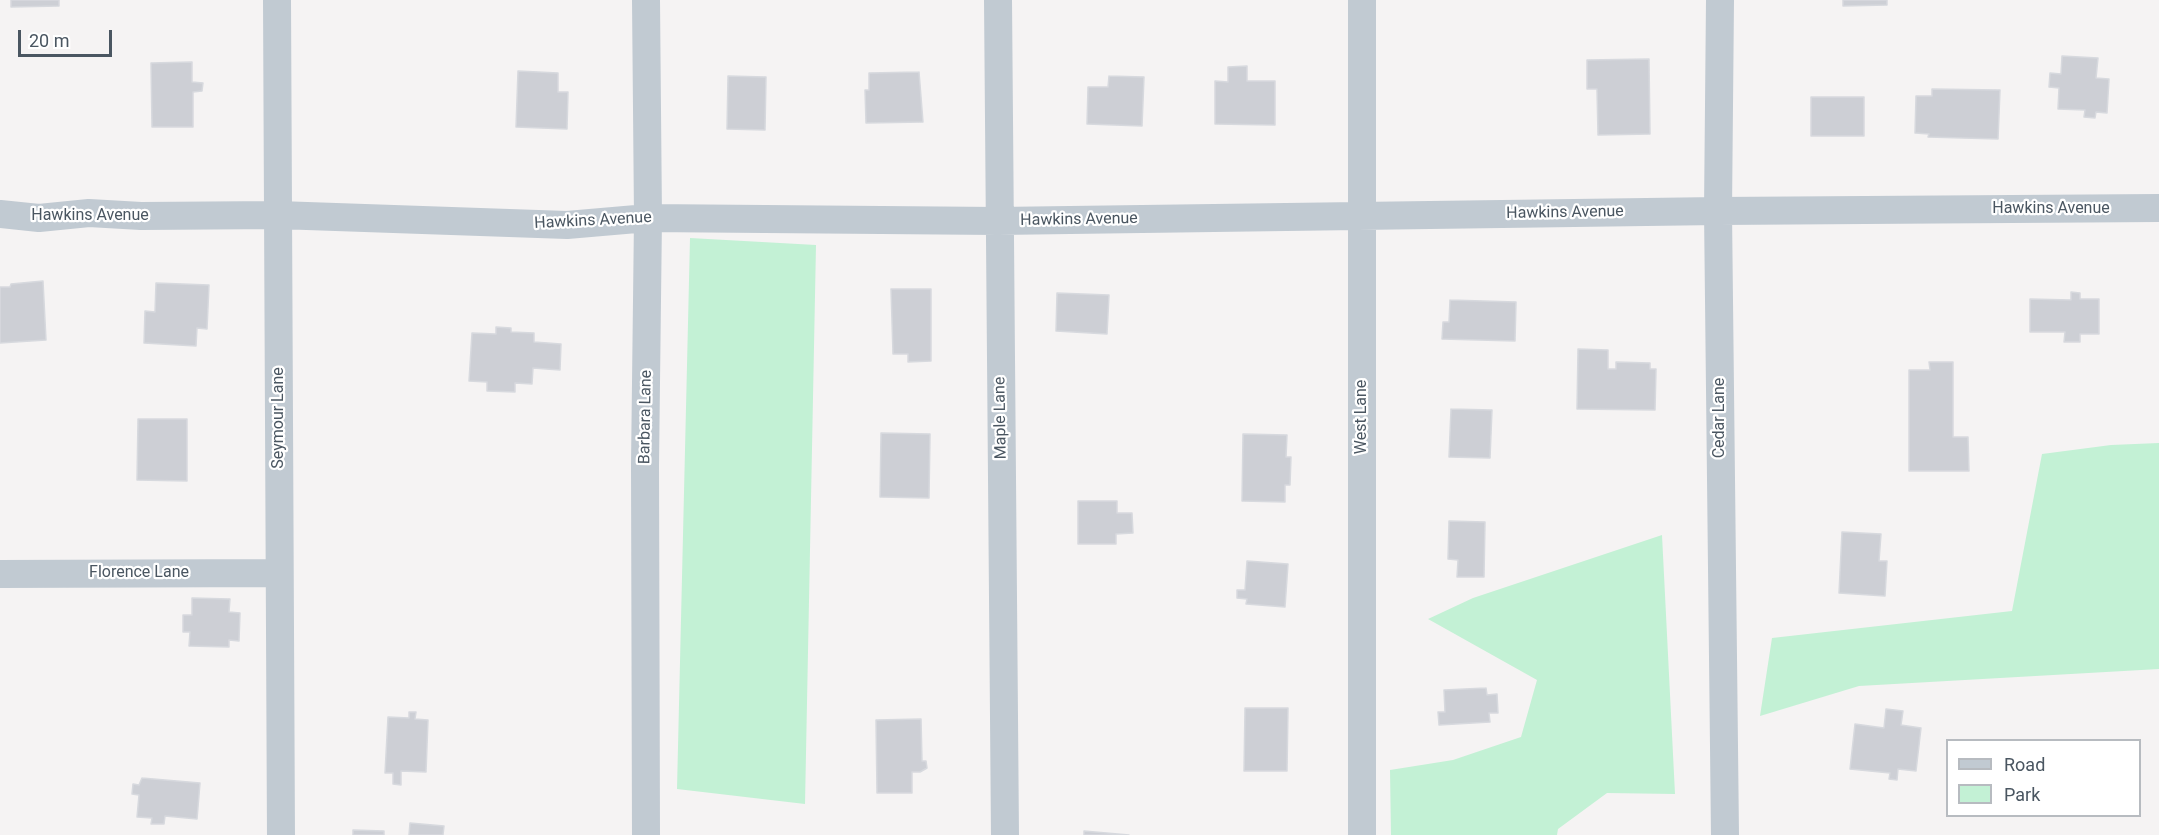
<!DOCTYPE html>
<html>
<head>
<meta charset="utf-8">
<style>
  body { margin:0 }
  #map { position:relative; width:2159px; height:835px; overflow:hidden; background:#f5f3f3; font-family:Roboto,sans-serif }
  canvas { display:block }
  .legend { position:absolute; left:1946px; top:739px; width:195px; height:78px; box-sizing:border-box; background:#fff; border:2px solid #b7bbc0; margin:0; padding:8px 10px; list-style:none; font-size:18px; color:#4a5661 }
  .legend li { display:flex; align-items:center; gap:12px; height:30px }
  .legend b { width:30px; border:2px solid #b7bbc0 }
  .scale { position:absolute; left:18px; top:30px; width:94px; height:27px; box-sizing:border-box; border:3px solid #4a5661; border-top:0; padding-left:8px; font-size:18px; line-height:21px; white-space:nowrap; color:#4a5661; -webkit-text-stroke:4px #fff; paint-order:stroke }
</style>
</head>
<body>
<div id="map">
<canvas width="2159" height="835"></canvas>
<ul class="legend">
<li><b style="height:8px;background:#c1cad2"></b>Road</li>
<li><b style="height:16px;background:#c3f1d5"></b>Park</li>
</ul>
<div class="scale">20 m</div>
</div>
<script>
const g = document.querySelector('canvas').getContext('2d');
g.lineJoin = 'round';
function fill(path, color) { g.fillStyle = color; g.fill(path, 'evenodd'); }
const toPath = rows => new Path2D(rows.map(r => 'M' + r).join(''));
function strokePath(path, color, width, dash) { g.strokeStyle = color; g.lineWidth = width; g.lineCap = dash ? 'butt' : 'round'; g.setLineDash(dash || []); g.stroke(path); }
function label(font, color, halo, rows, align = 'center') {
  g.font = font + ' Roboto,sans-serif'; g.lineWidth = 4.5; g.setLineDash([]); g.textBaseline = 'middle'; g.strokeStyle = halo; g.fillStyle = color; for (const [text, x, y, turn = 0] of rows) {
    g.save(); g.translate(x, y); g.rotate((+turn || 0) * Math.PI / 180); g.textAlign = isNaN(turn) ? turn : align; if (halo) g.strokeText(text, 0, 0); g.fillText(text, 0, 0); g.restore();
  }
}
const green = toPath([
  [690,238,816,245,805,804,677,789],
  [2159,443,2159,669,1859,686,1760,716,1772,638,2012,611,2042,454,2111,445],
  [1662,535,1675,794,1607,793,1558,829,1557,835,1391,835,1390,770,1453,760,1521,737,1537,680,1428,619,1473,598]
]);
const building = toPath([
  [11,0,59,0,59,6,11,7,11,0],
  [1843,0,1887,0,1887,5,1843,6,1843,0],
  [2062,56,2098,58,2096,78,2109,79,2107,113,2096,112,2095,118,2084,117,2085,110,2058,109,2059,88,2049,87,2050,73,2061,74,2062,56],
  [1649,59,1650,134,1598,135,1597,89,1587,89,1587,60,1649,59],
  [192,62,192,82,203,83,202,91,193,92,193,127,152,127,151,63,192,62],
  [1247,66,1247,81,1275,81,1275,125,1215,124,1215,81,1228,82,1228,67,1247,66],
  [518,71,558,73,558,92,568,92,567,129,516,127,518,71],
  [919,72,923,122,866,123,865,90,869,90,869,73,919,72],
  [728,76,766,77,765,130,727,129,728,76],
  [1109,76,1144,77,1142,126,1087,124,1088,87,1108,87,1109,76],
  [1932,89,2000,90,1998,139,1928,137,1929,134,1915,133,1916,96,1932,96,1932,89],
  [1811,97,1864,97,1864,136,1811,136,1811,97],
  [43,281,46,340,0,343,0,287,10,287,11,284,43,281],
  [156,283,209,285,207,329,197,328,196,346,144,343,145,311,155,312,156,283],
  [891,289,931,289,931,361,908,362,908,354,893,354,891,289],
  [2071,292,2080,293,2080,299,2099,299,2099,334,2080,334,2080,342,2064,342,2065,332,2030,332,2030,299,2071,300,2071,292],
  [1057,293,1109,295,1107,334,1056,331,1057,293],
  [1450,300,1516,302,1515,341,1442,339,1443,322,1449,322,1450,300],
  [496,327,511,328,511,332,534,333,534,342,561,344,560,370,533,368,532,384,515,383,515,392,487,391,487,382,469,381,472,333,496,334,496,327],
  [1578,349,1608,350,1608,369,1616,369,1616,362,1650,363,1650,369,1656,369,1655,410,1577,409,1578,349],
  [1929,362,1953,362,1953,437,1968,437,1969,471,1909,471,1909,370,1930,370,1929,362],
  [1451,409,1492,410,1490,458,1449,457,1451,409],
  [138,419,187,419,187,481,137,480,138,419],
  [881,433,930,434,929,498,880,497,881,433],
  [1243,434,1287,435,1286,457,1291,457,1290,485,1285,485,1285,502,1242,501,1243,434],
  [1078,501,1117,501,1117,513,1132,513,1133,533,1116,534,1116,544,1078,544,1078,501],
  [1449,521,1485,522,1484,577,1457,577,1458,560,1448,559,1449,521],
  [1842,532,1881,534,1879,561,1887,561,1885,596,1839,593,1842,532],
  [1247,561,1288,564,1285,607,1246,604,1247,599,1237,598,1237,590,1245,590,1247,561],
  [192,598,230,599,229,612,240,613,239,641,229,640,229,647,189,646,190,632,183,632,183,615,192,615,192,598],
  [1486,688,1487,695,1497,694,1498,713,1489,713,1490,722,1439,725,1438,712,1445,712,1444,690,1486,688],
  [1245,708,1288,708,1287,771,1244,771,1245,708],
  [1886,709,1903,711,1901,725,1921,728,1916,771,1898,769,1897,780,1889,779,1890,773,1850,769,1855,724,1884,728,1886,709],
  [409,712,416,712,415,719,428,720,426,772,401,771,401,785,393,784,393,773,385,773,388,717,409,718,409,712],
  [921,719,922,761,926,761,927,768,920,772,912,772,912,793,877,793,876,720,921,719],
  [142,778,200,783,197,819,165,816,164,824,151,824,152,818,137,817,139,795,132,794,133,784,139,785,142,778],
  [410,823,444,826,443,835,409,835,410,823],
  [353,830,384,831,384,835,353,835,353,830],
  [1084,831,1129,835,1084,835,1084,831]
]);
const minor = toPath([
  [277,0,281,835],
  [646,0,648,218,645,465,646,835],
  [998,0,1005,835],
  [1362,0,1362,835],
  [1720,0,1718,211,1725,835],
  [0,214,39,218,89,213,141,216,278,215,567,225,648,218,998,221,1718,211,2159,208],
  [0,574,279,573]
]);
const streetNames = [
  ["Hawkins Avenue",2051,209],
  ["Hawkins Avenue",1565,213,-1],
  ["Hawkins Avenue",90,216],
  ["Hawkins Avenue",1079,220,-1],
  ["Hawkins Avenue",593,221,-3],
  ["Barbara Lane",646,417,-89],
  ["West Lane",1362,417,-90],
  ["Seymour Lane",279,418,-90],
  ["Maple Lane",1001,418,-91],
  ["Cedar Lane",1720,418,-90],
  ["Florence Lane",139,573]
];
fill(green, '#c3f1d5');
fill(building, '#cdcfd5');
strokePath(building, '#d7d9de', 1.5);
strokePath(minor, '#c1cad2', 28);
label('16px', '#4a5661', '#fff', streetNames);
</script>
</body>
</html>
